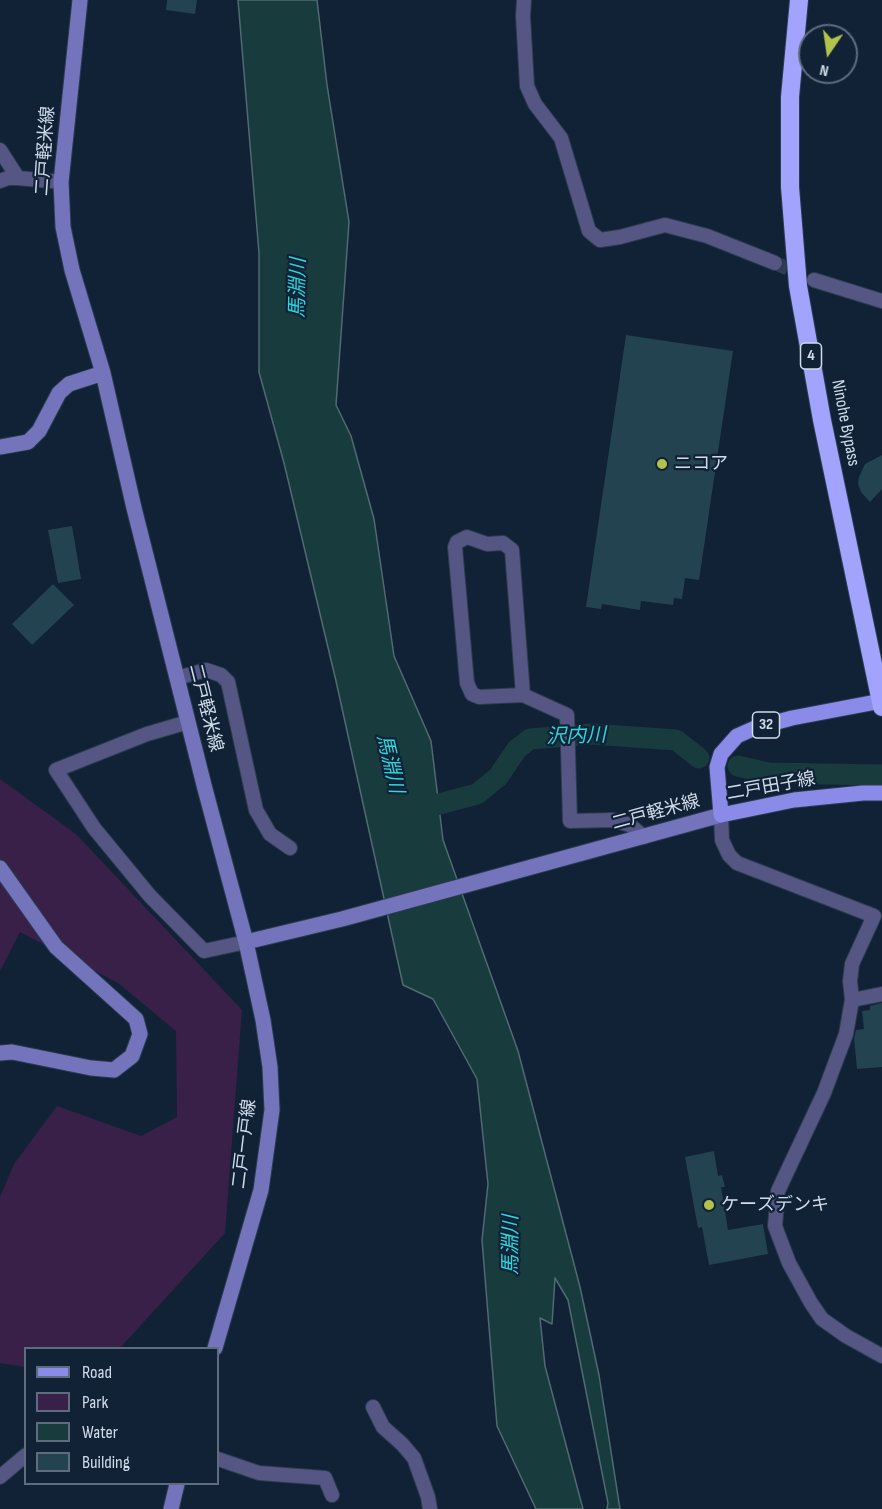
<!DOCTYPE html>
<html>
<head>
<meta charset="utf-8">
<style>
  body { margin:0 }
  #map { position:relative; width:882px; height:1509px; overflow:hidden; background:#112136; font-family:"Sofia Sans Condensed",sans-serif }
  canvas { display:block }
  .legend { position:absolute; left:24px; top:1347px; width:195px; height:138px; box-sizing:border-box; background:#112136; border:2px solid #5e6c7e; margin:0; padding:8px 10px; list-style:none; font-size:18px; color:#d1dcea }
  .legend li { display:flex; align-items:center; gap:12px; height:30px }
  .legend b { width:30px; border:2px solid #5e6c7e }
  .north { position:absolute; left:798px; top:24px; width:60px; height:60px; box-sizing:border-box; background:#112136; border:2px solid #5e6c7e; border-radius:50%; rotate:193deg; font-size:16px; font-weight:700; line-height:24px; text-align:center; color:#d1dcea }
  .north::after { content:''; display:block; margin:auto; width:21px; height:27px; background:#b2c34c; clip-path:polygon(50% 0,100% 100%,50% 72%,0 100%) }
</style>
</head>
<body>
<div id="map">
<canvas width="882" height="1509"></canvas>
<ul class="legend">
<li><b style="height:8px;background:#8a8ae8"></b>Road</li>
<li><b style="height:16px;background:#382049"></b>Park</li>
<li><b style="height:16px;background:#183b3d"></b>Water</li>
<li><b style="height:16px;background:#234351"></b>Building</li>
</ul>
<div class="north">N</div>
</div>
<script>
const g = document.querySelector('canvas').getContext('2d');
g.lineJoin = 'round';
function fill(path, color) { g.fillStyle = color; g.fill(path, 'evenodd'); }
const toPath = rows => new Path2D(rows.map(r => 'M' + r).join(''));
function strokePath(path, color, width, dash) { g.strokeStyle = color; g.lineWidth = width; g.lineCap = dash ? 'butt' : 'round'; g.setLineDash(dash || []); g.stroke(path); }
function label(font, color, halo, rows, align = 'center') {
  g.font = font + ' "Sofia Sans Condensed","Noto Sans JP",sans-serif'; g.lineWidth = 4.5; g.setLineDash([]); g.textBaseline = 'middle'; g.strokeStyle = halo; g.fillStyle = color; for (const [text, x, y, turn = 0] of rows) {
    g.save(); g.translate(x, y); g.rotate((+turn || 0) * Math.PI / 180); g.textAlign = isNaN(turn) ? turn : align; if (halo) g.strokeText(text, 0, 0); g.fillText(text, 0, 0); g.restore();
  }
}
const green = toPath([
  [0,779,76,834,242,1010,225,1233,120,1348,26,1348,25,1367,0,1363,0,1197,14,1164,57,1106,141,1136,177,1117,176,1031,118,983,20,932,0,971]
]);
const water = toPath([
  [238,0,317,0,327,85,349,222,336,405,351,436,374,519,394,656,431,741,443,840,518,1051,580,1287,599,1375,620,1509,607,1509,608,1503,568,1300,555,1278,552,1324,540,1318,545,1366,583,1509,536,1509,497,1426,482,1240,488,1184,477,1079,433,999,403,985,336,681,284,463,259,372,259,253,238,0]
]);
const river = toPath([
  [738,766,768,773,882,775],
  [413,811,477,794,498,777,517,749,530,739,592,734,676,740,699,758]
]);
const building = toPath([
  [167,0,197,0,195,14,166,10],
  [626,335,733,351,699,580,685,578,682,599,674,598,673,605,641,601,640,610,602,604,601,609,586,607],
  [882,455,882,489,870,502,861,492,858,484,859,477,865,464],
  [72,526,81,579,58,583,48,530],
  [53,584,74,605,32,645,12,624],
  [882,1003,882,1067,857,1069,854,1038,856,1030,864,1029,862,1011,870,1010,870,1006],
  [714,1151,718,1176,722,1175,725,1187,721,1187,728,1230,763,1224,768,1254,709,1265,702,1227,698,1228,685,1157]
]);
const streetTunnel = toPath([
  [775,263,804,276]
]);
const street = toPath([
  [524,0,523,16,527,86,535,104,561,138,589,231,600,240,620,237,665,225,707,236,775,263],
  [0,150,18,178],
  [0,181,8,178,18,178,61,182],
  [814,280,882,301],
  [177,678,206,670,221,675,228,682,256,810,270,834,290,848],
  [523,695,479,697,472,694,467,683,455,547,457,542,467,537,487,544,503,543,512,550,523,695,567,715,570,821,613,820,630,825,644,837],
  [188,722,147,734,56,770,94,828,150,896,204,951,246,942],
  [721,815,722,840,729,855,737,863,874,916,852,964,850,981,852,1000,846,1034,824,1093,778,1191,775,1226,789,1263,811,1303,822,1319,846,1336,882,1356],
  [852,1000,882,994],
  [373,1407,383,1427,402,1444,414,1458,428,1497,430,1509],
  [218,1459,259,1473,325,1478,332,1495],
  [0,1477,26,1455]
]);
const secondary = toPath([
  [80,0,61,182,63,227,72,270,103,373,134,508,205,789,246,942,263,1020,270,1067,272,1110,261,1190,215,1348],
  [0,447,28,442,39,431,59,393,69,384,103,373],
  [0,868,56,947,136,1019,140,1034,132,1056,114,1070,91,1068,12,1052,0,1053],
  [246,942,342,919,721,815],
  [171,1509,177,1484]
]);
const primary = toPath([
  [881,701,792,718,755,728,737,736,721,754,717,767,721,815,794,800,863,793,882,793]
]);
const highway = toPath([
  [799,0,790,97,790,187,798,286,822,420,882,707]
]);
const markers = [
  [662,464,6,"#b2c34c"],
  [709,1205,6,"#b2c34c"]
];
const shields = [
  [811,356,21],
  [766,725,27]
];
const shieldNames = [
  ["4",811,356],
  ["32",766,725]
];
const streetNames = [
  ["二戸軽米線",46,151,-86],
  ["Ninohe Bypass",845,423,79],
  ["二戸軽米線",205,708,76],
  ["二戸田子線",771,787,-10],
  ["二戸軽米線",656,813,-15],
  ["二戸一戸線",245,1144,-83]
];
const poiNames = [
  ["ニコア",674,464],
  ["ケーズデンキ",721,1205]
];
const waterNames = [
  ["馬淵川",299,288,-89],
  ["沢内川",576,737,-2],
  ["馬淵川",389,764,77],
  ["馬淵川",512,1245,-90]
];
fill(green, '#382049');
fill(water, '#183b3d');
strokePath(water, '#506b71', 1.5);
strokePath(river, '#183b3d', 21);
fill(building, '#234351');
strokePath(streetTunnel, '#2e3d51', 14, [14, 7]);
strokePath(street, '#2c3b4f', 16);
strokePath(secondary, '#2c3b4f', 17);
strokePath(primary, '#2c3b4f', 17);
strokePath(highway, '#2c3b4f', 20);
strokePath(street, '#555683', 14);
strokePath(secondary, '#7374bc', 15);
strokePath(primary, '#8a8ae8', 15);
strokePath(highway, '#a2a3fd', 18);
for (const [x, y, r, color] of markers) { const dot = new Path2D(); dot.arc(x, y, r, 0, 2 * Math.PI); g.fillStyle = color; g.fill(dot); strokePath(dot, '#112136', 2); }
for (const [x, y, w] of shields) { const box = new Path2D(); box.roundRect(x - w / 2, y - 13, w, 26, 4.5); g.fillStyle = '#112136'; g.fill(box); strokePath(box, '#d1dcea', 1.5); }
label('bold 16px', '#d1dcea', null, shieldNames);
label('18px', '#d1dcea', '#112136', streetNames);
label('18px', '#d1dcea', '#112136', poiNames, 'left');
label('italic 20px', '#28d8df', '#112136', waterNames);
</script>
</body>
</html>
